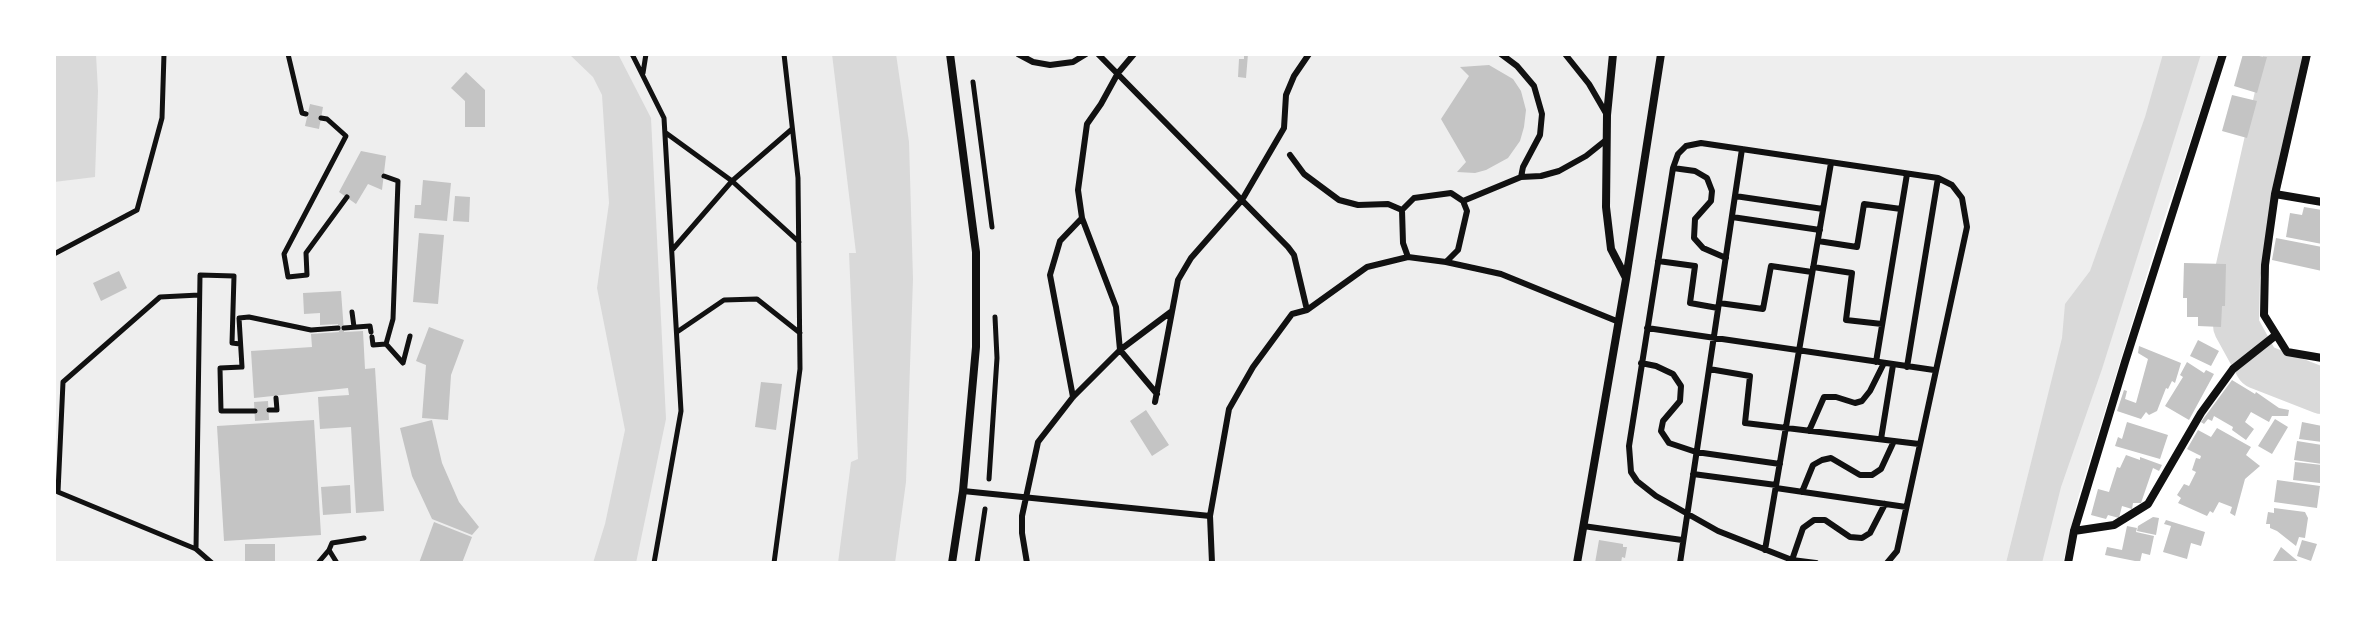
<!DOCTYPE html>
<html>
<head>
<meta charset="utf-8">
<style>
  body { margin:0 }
  #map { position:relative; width:2376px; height:617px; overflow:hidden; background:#fff; font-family:"Nunito Sans",sans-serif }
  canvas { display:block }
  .frame { position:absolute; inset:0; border:56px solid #fff; pointer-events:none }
</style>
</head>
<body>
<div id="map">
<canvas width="2376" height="617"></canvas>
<div class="frame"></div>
</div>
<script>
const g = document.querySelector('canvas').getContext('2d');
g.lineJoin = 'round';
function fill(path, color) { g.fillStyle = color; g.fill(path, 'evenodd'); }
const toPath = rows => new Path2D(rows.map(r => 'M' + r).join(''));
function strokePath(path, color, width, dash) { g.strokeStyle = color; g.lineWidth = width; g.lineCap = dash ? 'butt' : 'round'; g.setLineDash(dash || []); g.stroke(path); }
const green = toPath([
  [54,54,2219,54,2163,222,2078,498,2063,563,54,563]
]);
const water = toPath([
  [54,54,96,54,98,91,95,177,54,182],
  [569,54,618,54,651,118,666,419,636,563,593,563,605,524,625,430,597,288,609,203,602,95,593,77],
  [832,54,896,54,909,142,913,279,906,482,895,563,838,563,851,462,858,459,849,253,856,253],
  [2163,54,2201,54,2102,369,2061,487,2042,563,2006,563,2062,338,2065,304,2090,271,2145,117]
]);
const river = toPath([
  [2287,54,2237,275,2236,326,2258,366,2322,391]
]);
const building = toPath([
  [1244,54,1248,54,1246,78,1238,77,1239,59,1244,59],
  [2243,54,2267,57,2257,93,2234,86],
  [1489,65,1513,79,1521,91,1526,110,1524,127,1520,141,1508,158,1486,170,1475,173,1457,172,1466,162,1441,119,1469,76,1460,67],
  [466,72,485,90,485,127,465,127,465,101,451,88],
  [2232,95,2257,101,2247,138,2222,131],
  [310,104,323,107,319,129,305,126],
  [361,151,386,156,382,190,368,184,356,204,339,192],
  [423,180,451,183,447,221,414,218,415,205,421,205],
  [455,196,470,197,469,222,453,221],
  [2304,207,2322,210,2322,244,2286,237,2290,213,2302,215],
  [419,233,444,235,438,304,413,302],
  [2276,238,2322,247,2322,271,2272,260],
  [2184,263,2226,264,2225,306,2222,306,2221,327,2198,326,2198,317,2187,317,2187,298,2183,298],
  [119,271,127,288,101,301,93,283],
  [341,291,344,332,363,331,365,369,375,368,384,511,356,513,351,427,320,429,318,397,349,395,348,388,254,398,251,351,312,347,311,334,339,332,338,324,320,325,320,313,304,314,303,293],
  [429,327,464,340,451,375,448,420,422,418,426,365,416,361],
  [2198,340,2219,351,2211,366,2190,356],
  [2139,346,2181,363,2175,383,2172,381,2168,389,2166,388,2157,411,2149,415,2146,412,2141,419,2117,411,2124,390,2127,391,2125,399,2136,403,2148,359,2138,353],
  [2187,362,2204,373,2206,370,2214,374,2189,420,2165,406,2183,377,2180,375],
  [2232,380,2255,394,2256,392,2279,408,2289,410,2288,416,2272,416,2269,422,2251,412,2245,422,2254,429,2246,440,2232,430,2233,427,2214,416,2212,421,2208,419,2204,424,2201,422],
  [761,382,782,384,776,430,755,427],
  [268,401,269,420,255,421,254,402],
  [1146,410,1169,445,1152,456,1130,421],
  [2275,419,2288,427,2272,454,2258,446],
  [314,420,321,535,224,541,217,426],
  [432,420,442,463,459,502,479,527,472,535,432,519,412,476,400,428],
  [2127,422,2168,435,2160,459,2115,446,2118,437,2122,439],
  [2302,422,2322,426,2322,442,2299,439],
  [2217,428,2251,447,2246,455,2260,466,2245,479,2235,516,2230,513,2232,507,2219,502,2213,513,2210,511,2207,516,2178,503,2181,498,2177,495,2184,484,2189,486,2196,472,2192,470,2196,458,2200,459,2201,456,2187,449,2198,430,2211,437],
  [2297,441,2322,445,2322,464,2294,460],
  [2126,455,2140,460,2140,457,2162,465,2159,471,2153,468,2141,503,2133,503,2132,509,2122,506,2119,518,2108,515,2106,519,2091,515,2098,489,2109,492,2117,467,2120,468],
  [2295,462,2322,465,2320,483,2293,480],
  [2277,480,2320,486,2317,508,2274,502],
  [350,485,351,513,323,515,321,487],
  [2274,508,2305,512,2308,518,2305,538,2299,537,2296,546,2277,531,2270,528,2270,524,2266,524,2268,512,2274,513],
  [2153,517,2159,518,2156,535,2137,531,2138,526],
  [2166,520,2205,532,2201,546,2191,543,2187,559,2163,552,2171,526,2164,524],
  [434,522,472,537,462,563,419,563],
  [2127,526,2137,528,2136,532,2154,536,2150,555,2142,553,2140,562,2105,555,2107,547,2122,550],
  [1599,540,1623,544,1623,547,1627,547,1625,558,1622,557,1621,563,1595,563],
  [2302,540,2317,544,2311,561,2297,556],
  [245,544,275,544,275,563,245,563],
  [2281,547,2300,563,2273,561]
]);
const path = toPath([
  [288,54,302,113,306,114],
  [632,54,664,118,681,411,654,563],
  [643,73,646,54],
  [973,82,992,227],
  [321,118,327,119,346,136,284,254,288,277,307,275,306,253,347,197],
  [666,133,732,181,799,242],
  [673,249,732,181,792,129],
  [54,254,137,210,162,118,164,54],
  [199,295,160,297,63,382,58,492,196,549,212,563],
  [352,312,354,327],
  [344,328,370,326,371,332],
  [677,332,724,300,757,299,800,333],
  [372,337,373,345,386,344,393,319,398,181,384,176],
  [386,344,403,363,410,336],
  [269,410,277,410,276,398],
  [255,411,221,411,220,368,242,367,239,318,249,317,311,330,338,328],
  [989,479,997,358,995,317],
  [196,549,200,275,234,276,232,343,240,344],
  [329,550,332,543,364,538],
  [318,563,329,550,337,563],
  [774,563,800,369,798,178,784,54],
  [977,563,985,509]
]);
const service = toPath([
  [1018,54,1033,62,1050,65,1073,62,1086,54],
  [1098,54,1288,247,1294,255,1307,310],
  [1565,54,1589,84,1607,115],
  [1290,155,1304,174,1339,200,1358,205,1388,204,1402,210,1414,198,1451,193,1463,201,1521,177,1523,167,1540,135,1542,114,1534,86,1517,66,1501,54],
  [1673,168,1695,171,1707,178,1712,191,1711,201,1695,219,1694,238,1703,248,1726,258],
  [1521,177,1541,176,1559,171,1586,156,1606,140],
  [1735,196,1823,209],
  [1402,210,1403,243,1408,257],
  [1732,217,1820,230],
  [1082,218,1116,307,1120,350,1157,394],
  [1818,241,1857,247,1864,204,1901,209],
  [1658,261,1695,266,1690,303,1718,308],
  [1446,262,1458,250,1467,211,1463,201],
  [1813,267,1852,273,1846,320,1882,324],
  [1719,303,1763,309,1771,266,1812,272],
  [1647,328,1934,370],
  [1876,362,1907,174],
  [1641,363,1656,366,1673,374,1681,386,1680,401,1663,421,1661,431,1669,443,1696,452,1780,464],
  [1907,367,1938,178],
  [1709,369,1750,376,1745,423,1919,444],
  [1073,397,1050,275,1060,241,1082,218,1078,190,1087,124,1101,104,1118,73,1134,54],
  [1155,402,1178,280,1191,258,1242,200,1284,128,1286,95,1294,76,1309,54],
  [1809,431,1824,397,1836,397,1855,403,1862,401,1870,391,1884,363],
  [1881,439,1893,365],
  [1693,474,1776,485],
  [1776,488,1906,507],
  [963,491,1210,516],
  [1802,492,1813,465,1822,460,1831,458,1860,475,1872,475,1881,469,1894,441],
  [1583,526,1682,540],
  [1765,550,1831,163],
  [1792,560,1803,528,1814,520,1825,520,1850,537,1862,538,1870,533,1885,504],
  [1027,563,1022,533,1022,516,1038,442,1073,397,1120,350,1172,311],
  [1212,563,1210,516,1229,409,1253,367,1292,314,1307,310,1367,267,1408,257,1446,262,1501,274,1619,322],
  [1680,563,1742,149],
  [1816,563,1792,560,1718,531,1656,496,1637,481,1631,472,1629,446,1673,168,1678,154,1686,146,1701,143,1938,178,1952,185,1962,198,1967,227,1897,551,1887,563]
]);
const minor = toPath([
  [950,54,976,252,976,347,963,491,952,563],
  [1613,54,1607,115,1606,207,1611,249,1626,278],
  [2307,54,2275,194,2265,265,2264,315,2287,352,2322,358],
  [2275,194,2322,202],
  [2074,531,2114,525,2148,504,2201,413,2233,369,2276,335],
  [1577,563,1626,279,1661,54],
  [2068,563,2074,531,2125,362,2223,54]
]);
fill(green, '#eee');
fill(water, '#d9d9d9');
strokePath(river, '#d9d9d9', 46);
fill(building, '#c4c4c4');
strokePath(path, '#111', 5);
strokePath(service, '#111', 6);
strokePath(minor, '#111', 8);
</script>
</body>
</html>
